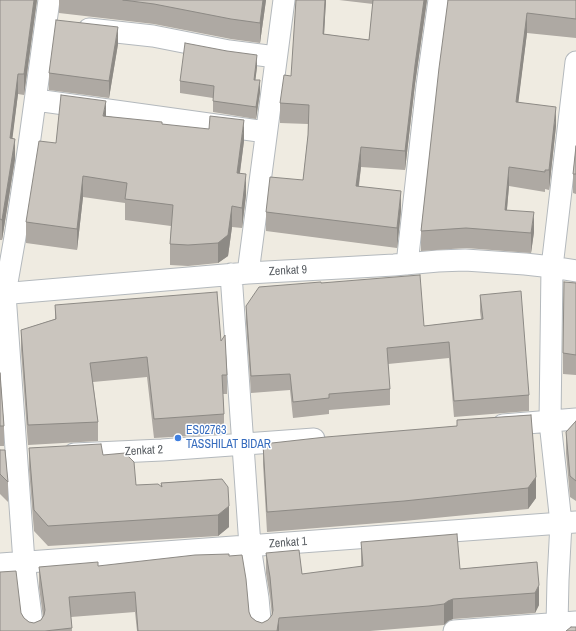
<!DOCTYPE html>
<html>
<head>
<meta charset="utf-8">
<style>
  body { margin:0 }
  canvas { display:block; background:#efebe1 }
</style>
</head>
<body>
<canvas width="576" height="631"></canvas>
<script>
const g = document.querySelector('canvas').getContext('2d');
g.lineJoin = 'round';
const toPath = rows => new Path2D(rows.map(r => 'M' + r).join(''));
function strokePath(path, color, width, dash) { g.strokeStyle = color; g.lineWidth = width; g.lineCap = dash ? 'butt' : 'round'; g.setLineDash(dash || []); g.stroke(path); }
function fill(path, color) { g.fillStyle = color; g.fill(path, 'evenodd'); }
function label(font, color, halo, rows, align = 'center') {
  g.font = font + ' "Archivo Narrow",sans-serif'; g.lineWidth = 3; g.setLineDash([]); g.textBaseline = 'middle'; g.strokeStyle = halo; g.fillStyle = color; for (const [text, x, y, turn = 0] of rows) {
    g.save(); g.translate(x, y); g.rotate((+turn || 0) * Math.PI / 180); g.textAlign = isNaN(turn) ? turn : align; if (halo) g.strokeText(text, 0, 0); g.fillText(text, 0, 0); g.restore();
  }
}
const minor = toPath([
  [89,29,153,36,229,51,276,57],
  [36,100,266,132],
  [407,264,427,86,439,0],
  [248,273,284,0],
  [231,274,250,546,258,598,261,631],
  [0,294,248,273,340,268,394,265,438,261,465,260,525,264,552,267,576,271],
  [503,425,576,419],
  [74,454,162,450,314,439],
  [0,564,576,522],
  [33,631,24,562,5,294,15,237,29,145,49,0],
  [454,631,576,622],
  [556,631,557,624,558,580,561,523,550,422,552,267,576,62]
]);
const wall = toPath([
  [0,0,37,0,24,95,18,94,12,138,15,159,2,240,0,240],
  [59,0,266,0,260,43,231,39,154,24,59,13],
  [326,0,324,34,369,40,373,4,339,0,427,0,415,84,405,170,361,167,359,186,401,211,397,248,266,231,266,212,303,180,308,135,308,124,280,123,280,103,291,76],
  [448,0,576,0,576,38,527,33,518,102,556,126,549,190,545,189,545,192,509,186,507,210,534,232,531,253,466,248,421,251,421,231],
  [118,44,109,98,49,90,49,73],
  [257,67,255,80,260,92,256,119,213,112,213,98,180,93,180,81],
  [106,116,162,124,244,141,240,173,246,195,242,228,232,227,228,256,218,263,188,266,170,265,170,244,171,226,125,220,125,203,83,197,77,250,26,243,26,222,56,143],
  [576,146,576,194,573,193,573,174],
  [321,283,424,326,481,319,480,311,480,295,529,395,529,411,454,417,449,358,388,364,390,389,390,405,329,410,329,414,293,418,290,390,251,393,246,322,246,306],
  [576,283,576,375,563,374,563,353],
  [55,305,221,341,227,375,227,394,223,394,224,414,224,434,154,438,147,377,93,382,98,422,98,441,28,445,21,350,21,330,55,319],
  [0,373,4,426,4,446,0,446],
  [531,415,536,498,528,509,404,521,267,532,263,464,263,444,457,426,457,420],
  [576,421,576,501,570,497,566,453,566,432],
  [29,448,103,455,136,485,161,486,161,483,222,479,229,527,218,536,48,546,34,531,29,469],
  [0,450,8,482,8,502,0,494],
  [361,542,460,569,537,562,539,605,535,613,453,619,448,621,444,625,370,631,137,631,135,612,71,617,72,631,0,631,21,613,24,618,29,622,34,623,41,620,43,616,39,587,39,567,98,566,249,612,251,617,256,621,262,623,268,620,272,616,270,597,266,573,266,553,302,574,361,567]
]);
const shadedWall = toPath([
  [34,0,37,0,24,95,24,74],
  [263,0,266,0,260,43,260,23],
  [325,0,326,0,323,53,323,34],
  [424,0,427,0,415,84,405,170,405,151,415,65],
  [527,13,527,33,516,121,516,102],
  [118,27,118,44,109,98,109,81],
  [257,55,257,67,254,92,254,80],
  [18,74,18,94,10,158,10,138],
  [260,80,260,92,256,119,256,107],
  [106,101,106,122,103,116],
  [556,107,556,126,549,190,549,170],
  [244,120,244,141,237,194,237,173],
  [15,139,15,159,2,240,2,220],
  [361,147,361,167,356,205,356,186],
  [509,167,509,186,505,230,505,210],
  [246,174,246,195,242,228,242,208],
  [83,176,83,197,77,250,77,229],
  [401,191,401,211,397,248,397,228],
  [232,206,232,227,228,256,218,263,218,243],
  [534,212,534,232,531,253,531,233],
  [536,477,536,498,528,509,528,488],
  [229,506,229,527,218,536,218,515],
  [539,585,539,605,535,613,535,593],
  [453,599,453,619,448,621,444,625,444,604,448,601],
  [279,618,279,631,277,631]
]);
const building = toPath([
  [0,0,34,0,24,74,18,74,10,138,15,139,2,220,0,219,0,0],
  [123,0,263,0,260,23,231,19,154,4,123,0],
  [296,0,325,0,323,34,369,40,373,0,424,0,415,65,405,151,361,147,356,186,401,191,397,228,266,212,270,177,303,180,308,135,309,105,280,103,284,75,291,76,296,0],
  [448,0,576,0,576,19,527,13,516,102,556,107,549,170,545,170,545,172,509,167,505,210,534,212,531,233,466,228,421,231,439,68,448,0],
  [56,20,118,27,109,81,49,73,56,20],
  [185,43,227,51,257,55,254,80,260,80,256,107,213,101,214,86,180,81,185,43],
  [61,95,106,101,103,116,162,122,162,124,209,129,210,116,244,120,237,173,246,174,242,208,232,206,228,235,218,243,188,245,170,244,173,205,125,199,127,183,83,176,77,229,26,222,39,141,56,143,61,95],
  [576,146,576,174,573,174,576,146],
  [420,275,424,326,483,319,480,295,521,291,529,395,454,401,449,342,387,348,390,389,329,394,329,398,293,402,290,374,251,376,246,306,259,287,321,282,321,283,420,275],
  [564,282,576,283,576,355,563,353,564,282],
  [217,292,221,341,225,335,227,375,222,375,224,414,154,419,147,357,90,363,98,422,28,425,21,330,56,319,55,305,217,292],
  [0,373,4,426,0,426,0,373],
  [531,415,536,477,528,488,404,501,267,512,263,444,326,437,457,426,457,420,531,415],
  [576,421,576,481,570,476,566,432,576,421],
  [101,444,103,455,125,453,134,462,136,485,158,484,162,487,161,483,222,479,228,487,229,506,218,515,48,526,34,510,29,448,101,444],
  [0,450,5,450,8,482,0,474,0,450],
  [457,534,460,569,537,562,539,585,535,593,453,599,448,601,444,604,429,606,279,618,277,631,138,631,135,592,69,597,72,628,45,631,0,631,0,572,16,571,21,613,24,618,29,622,34,623,41,620,44,615,45,610,39,567,98,562,98,566,195,555,229,554,229,556,242,555,246,579,249,612,251,617,256,621,262,623,268,620,272,615,273,610,270,577,266,553,299,550,302,574,363,566,361,542,457,534],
  [571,627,576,627,576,631,566,631,571,627]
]);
const markers = [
  [178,438,4,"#3f7fe0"]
];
const streetNames = [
  ["Zenkat 9",288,271,-3],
  ["Zenkat 2",144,451,-3],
  ["Zenkat 1",288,543,-4]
];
const shopNames = [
  ["ES02763",186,431],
  ["TASSHILAT BIDAR",186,445]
];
strokePath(minor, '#b4b9bd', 23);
strokePath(minor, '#fff', 21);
fill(wall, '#aea9a3');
fill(shadedWall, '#8d8a85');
fill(building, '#cac5be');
strokePath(building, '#8d8a85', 1);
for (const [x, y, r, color] of markers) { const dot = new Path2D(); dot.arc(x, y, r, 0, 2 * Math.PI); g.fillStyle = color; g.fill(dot); strokePath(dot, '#fff', 1.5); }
label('12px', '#5a5f64', '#fff', streetNames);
label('12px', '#366cbe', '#fff', shopNames, 'left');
</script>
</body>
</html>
